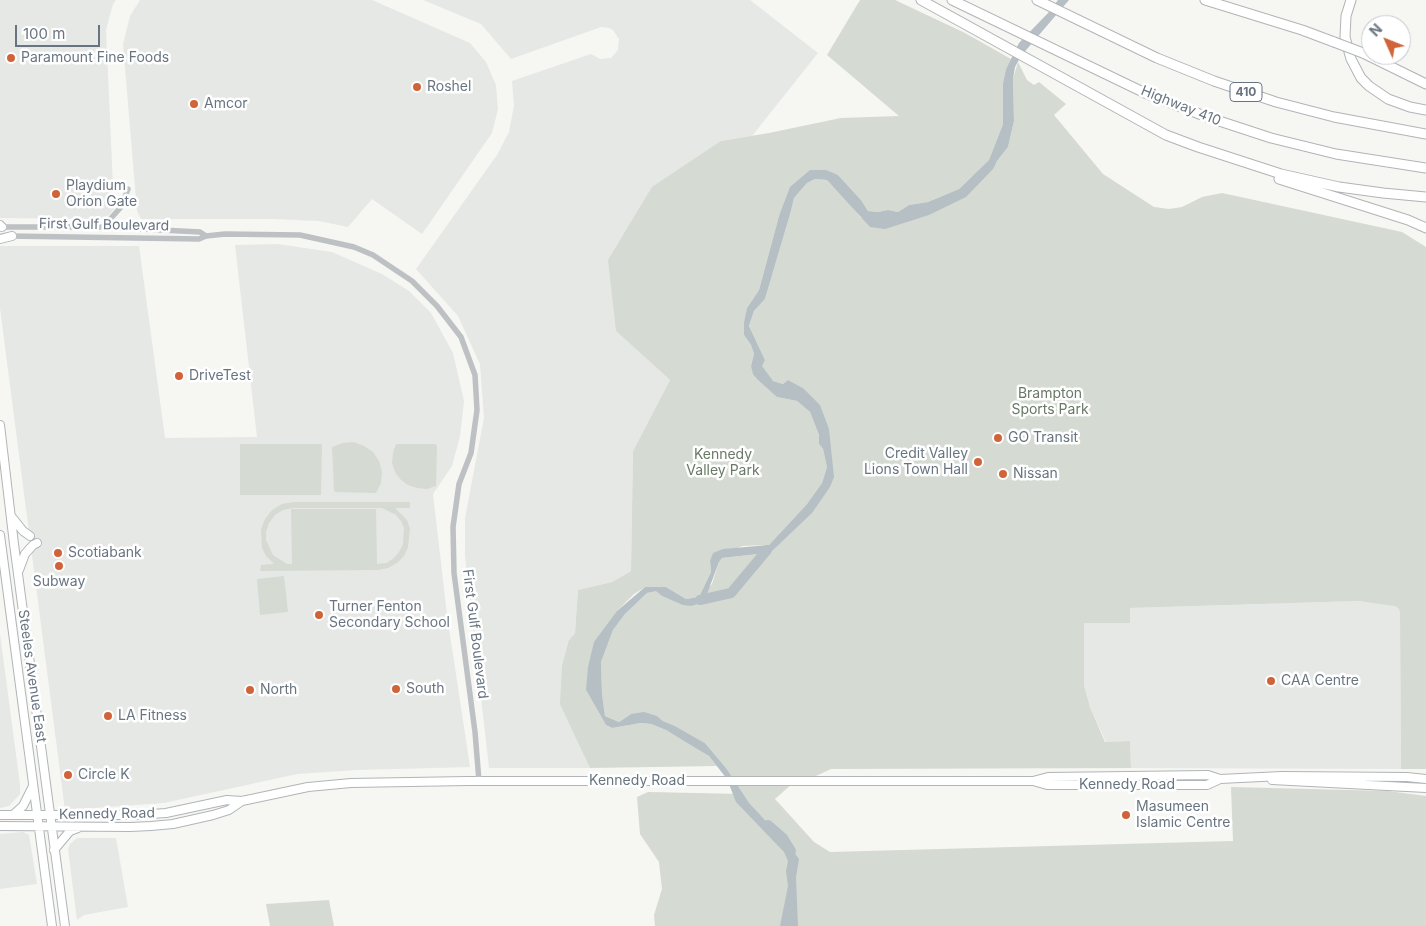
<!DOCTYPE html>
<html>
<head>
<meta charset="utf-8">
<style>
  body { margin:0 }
  #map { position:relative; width:1426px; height:926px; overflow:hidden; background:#f6f6f3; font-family:Inter,sans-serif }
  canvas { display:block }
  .north { position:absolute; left:1361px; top:15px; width:50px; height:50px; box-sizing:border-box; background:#fff; border:1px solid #c3c8cd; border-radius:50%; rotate:314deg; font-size:14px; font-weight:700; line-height:20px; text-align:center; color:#687581 }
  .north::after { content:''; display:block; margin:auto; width:18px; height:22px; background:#d06339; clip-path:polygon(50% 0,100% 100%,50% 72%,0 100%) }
  .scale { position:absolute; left:15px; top:25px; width:85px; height:22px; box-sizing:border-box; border:2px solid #687581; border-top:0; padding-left:6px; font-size:15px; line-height:18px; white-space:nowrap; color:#687581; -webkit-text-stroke:4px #fff; paint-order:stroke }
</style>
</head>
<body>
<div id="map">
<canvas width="1426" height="926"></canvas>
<div class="north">N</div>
<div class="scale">100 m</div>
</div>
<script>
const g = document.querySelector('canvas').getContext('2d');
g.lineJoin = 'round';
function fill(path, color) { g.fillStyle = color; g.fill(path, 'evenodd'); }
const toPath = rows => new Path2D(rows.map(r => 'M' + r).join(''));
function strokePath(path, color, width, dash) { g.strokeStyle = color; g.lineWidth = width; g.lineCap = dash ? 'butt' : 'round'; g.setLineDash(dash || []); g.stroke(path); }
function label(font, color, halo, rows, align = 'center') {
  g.font = font + ' Inter,sans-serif'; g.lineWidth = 5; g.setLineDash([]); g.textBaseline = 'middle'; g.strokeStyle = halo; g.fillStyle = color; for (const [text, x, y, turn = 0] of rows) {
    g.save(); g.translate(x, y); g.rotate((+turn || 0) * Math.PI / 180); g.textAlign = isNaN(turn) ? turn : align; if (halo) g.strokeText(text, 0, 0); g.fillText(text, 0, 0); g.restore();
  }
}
const built = toPath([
  [0,0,116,0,113,4,106,30,114,209,109,215,102,219,0,218],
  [140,0,372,0,470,43,486,62,496,85,498,109,492,133,422,234,372,199,348,227,319,221,274,219,141,219,137,211,123,44,130,16],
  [423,0,750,0,818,53,752,136,721,141,616,331,670,380,633,451,631,571,612,582,578,590,575,633,569,640,576,736,590,768,489,768,465,556,465,518,484,418,480,364,458,316,416,269,497,155,509,132,514,106,512,81,591,54,600,59,611,58,618,50,619,39,613,30,609,28,601,27,511,59,481,24],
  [277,244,332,252,382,274,409,291,431,313,453,353,464,401,460,436,452,466,433,494,447,615,470,767,356,770,297,774,164,803,65,810,0,308,0,246,139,246,165,438,257,437,235,245],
  [1359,601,1388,604,1395,606,1399,609,1400,615,1401,769,1131,768,1130,741,1106,742,1090,707,1084,685,1084,623,1130,623,1130,608],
  [0,634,20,785,20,794,9,806,0,808],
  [23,832,29,835,37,884,0,889,0,834],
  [77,838,116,838,128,907,84,915,77,920,68,849,70,844]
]);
const green = toPath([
  [860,0,895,0,965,33,1011,59,1006,69,1003,83,1003,124,989,160,959,189,928,202,909,205,898,212,888,210,878,212,868,211,861,200,838,175,810,170,779,216,759,290,747,308,744,335,751,345,754,354,751,366,777,397,797,401,810,412,819,435,819,444,823,449,827,467,822,483,807,504,769,545,742,546,710,561,711,572,699,597,686,599,666,587,645,587,634,594,617,611,586,690,606,725,612,728,641,723,651,724,666,730,695,746,709,756,717,766,590,768,560,704,562,666,569,640,575,633,578,590,612,582,631,571,633,451,670,380,616,331,608,260,652,187,721,141,769,133,841,118,899,116,827,55],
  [1018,62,1027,80,1034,85,1039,82,1066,104,1054,115,1103,174,1154,207,1169,209,1182,207,1202,197,1222,193,1402,232,1426,247,1426,769,1401,769,1400,615,1399,609,1395,606,1359,601,1130,608,1130,623,1084,623,1084,685,1090,707,1105,742,1130,741,1131,768,831,769,805,781,793,783,775,799,814,842,830,852,1233,841,1231,787,1388,791,1426,796,1426,926,655,926,654,915,662,889,659,862,640,834,637,797,648,792,741,794,726,768,705,743,675,726,663,721,657,716,631,714,619,722,605,716,602,694,601,662,613,630,625,614,647,593,656,590,662,596,691,606,712,584,719,562,722,558,758,554,772,551,830,487,829,429,803,388,788,380,783,384,773,381,765,373,761,366,765,360,749,326,754,311,765,299,791,211,794,198,807,183,815,179,827,180,852,206,861,218,929,215,994,168,997,161,1008,147,1014,121,1013,79],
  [354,442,364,446,373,452,379,461,382,472,381,483,376,493,335,492,334,490,332,447,343,443],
  [240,444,322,444,321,495,240,495],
  [396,444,435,444,437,446,436,486,427,489,417,488,408,485,401,480,395,472,392,463,393,453],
  [293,502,410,502,410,508,395,508,407,520,410,529,408,547,404,556,397,563,388,568,379,570,260,571,261,565,274,564,266,556,262,548,261,529,265,519,272,510,282,504],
  [293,508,382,508,396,515,401,521,404,528,403,544,399,552,393,559,386,563,377,564,376,509,291,509,292,564,287,564,273,555,266,540,266,532,269,523,275,515,283,510],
  [284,576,288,612,260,615,257,579],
  [329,900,334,926,270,926,266,904]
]);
const water = toPath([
  [1058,0,1069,0,1021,56,1015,67,1013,79,1014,121,1008,147,997,161,994,168,966,197,929,215,885,229,870,227,827,180,815,179,807,183,794,198,791,211,765,299,754,311,749,326,765,360,762,366,773,381,783,384,788,380,803,388,820,405,829,429,834,477,830,487,812,513,772,551,758,554,722,558,719,562,704,602,691,606,683,605,662,596,656,591,647,593,625,614,613,630,601,662,602,694,605,716,619,722,631,714,644,712,657,716,663,721,675,726,705,743,726,768,749,803,791,848,799,859,796,877,798,926,780,926,788,886,786,871,788,861,784,852,736,802,727,779,709,756,666,730,651,724,641,723,612,728,606,725,586,690,588,667,594,642,617,611,645,587,666,587,686,599,699,597,711,572,710,561,713,553,723,549,769,545,807,504,822,483,827,467,823,449,819,444,819,435,810,412,797,401,777,397,757,379,753,374,751,366,754,354,751,345,744,335,744,323,747,308,759,290,779,216,790,187,810,170,826,170,838,175,861,200,868,211,878,212,888,210,898,212,909,205,928,202,959,189,989,160,1003,124,1003,83,1006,69,1019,43,1049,12]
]);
const river = toPath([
  [700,600,731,593,767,550],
  [768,825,783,838,791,851]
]);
const minor = toPath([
  [0,227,103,227,200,232,206,236],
  [103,227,121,207,128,189],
  [9,236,199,239,206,236,225,234,300,235,354,247,373,255,412,281,437,306,461,337,475,375,477,410,471,453,459,484,453,527,454,573,475,732,479,781]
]);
const major = toPath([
  [0,225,2,227],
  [0,239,12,236],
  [0,425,14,544,65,926],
  [11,516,23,531,30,536],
  [0,535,52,926],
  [19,570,25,554,33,545,37,543],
  [1272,780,1426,788],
  [1033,781,1048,777,1208,775,1220,779,1282,776,1407,777,1426,779],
  [14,814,23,806,33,786],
  [0,815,136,815,166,813,227,800,242,801,308,787,351,783,468,781,1033,781,1047,785,1207,785,1220,779],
  [0,826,130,827,151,826,173,824,213,815,229,810,242,801],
  [54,850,70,831,78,828]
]);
const highway = toPath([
  [921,0,1166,135,1198,147,1281,174,1339,187,1383,193,1426,197],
  [952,0,1145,93,1207,117,1271,138,1336,154,1426,168],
  [1037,0,1157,58,1214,81,1276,102,1334,117,1426,134],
  [1205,0,1302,30,1334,42],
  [1351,0,1346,16,1345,37,1351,59,1361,78,1369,86,1388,99,1410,107,1426,110],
  [1363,53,1426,84],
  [1279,179,1408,220,1426,228]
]);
const highwayBridge = toPath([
  [1334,42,1363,53]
]);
const markers = [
  [11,58,5,"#d06339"],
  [417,87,5,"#d06339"],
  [194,104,5,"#d06339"],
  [56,194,5,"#d06339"],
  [179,376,5,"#d06339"],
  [998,438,5,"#d06339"],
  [978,462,5,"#d06339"],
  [1003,474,5,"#d06339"],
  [58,553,5,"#d06339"],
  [59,566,5,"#d06339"],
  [319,615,5,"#d06339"],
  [1271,681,5,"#d06339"],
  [396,689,5,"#d06339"],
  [250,690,5,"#d06339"],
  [108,716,5,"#d06339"],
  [68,775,5,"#d06339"],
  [1126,815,5,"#d06339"]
];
const shields = [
  [1246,92,32]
];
const shieldNames = [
  ["410",1246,92]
];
const poiNames = [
  ["Paramount Fine Foods",21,58],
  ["Roshel",427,87],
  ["Amcor",204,104],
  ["Playdium",66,186],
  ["Orion Gate",66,202],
  ["DriveTest",189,376],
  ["GO Transit",1008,438],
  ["Credit Valley",968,454,"right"],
  ["Lions Town Hall",968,470,"right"],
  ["Nissan",1013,474],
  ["Scotiabank",68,553],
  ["Subway",59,582,"center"],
  ["Turner Fenton",329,607],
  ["Secondary School",329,623],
  ["CAA Centre",1281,681],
  ["South",406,689],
  ["North",260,690],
  ["LA Fitness",118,716],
  ["Circle K",78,775],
  ["Masumeen",1136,807],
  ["Islamic Centre",1136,823]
];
const streetNames = [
  ["Highway 410",1181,106,22],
  ["First Gulf Boulevard",104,225,1],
  ["First Gulf Boulevard",475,634,83],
  ["Steeles Avenue East",32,676,82],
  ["Kennedy Road",637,781],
  ["Kennedy Road",1127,785],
  ["Kennedy Road",107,814,-1]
];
const parkNames = [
  ["Brampton",1050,394],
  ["Sports Park",1050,410],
  ["Kennedy",723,455],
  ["Valley Park",723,471]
];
fill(built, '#e6e8e6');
fill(green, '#d5dad3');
fill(water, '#b6bfc4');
strokePath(river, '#b6bfc4', 10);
strokePath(major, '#b1b5b8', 10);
strokePath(highway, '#b1b4b7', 11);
strokePath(minor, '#bdc1c4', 5.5);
strokePath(major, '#fff', 8);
strokePath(highway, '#fff', 9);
strokePath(highwayBridge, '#b1b4b7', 11, []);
strokePath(highwayBridge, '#fff', 9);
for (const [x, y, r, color] of markers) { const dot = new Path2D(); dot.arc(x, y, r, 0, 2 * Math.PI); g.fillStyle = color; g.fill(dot); strokePath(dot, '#fff', 2); }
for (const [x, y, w] of shields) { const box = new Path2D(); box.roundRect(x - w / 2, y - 9.5, w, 19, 4); g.fillStyle = '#fff'; g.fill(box); strokePath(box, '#687581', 1); }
label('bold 12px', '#687581', null, shieldNames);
label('14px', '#687581', '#fff', poiNames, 'left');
label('14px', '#687581', '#fff', streetNames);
label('14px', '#697966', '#fff', parkNames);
</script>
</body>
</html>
